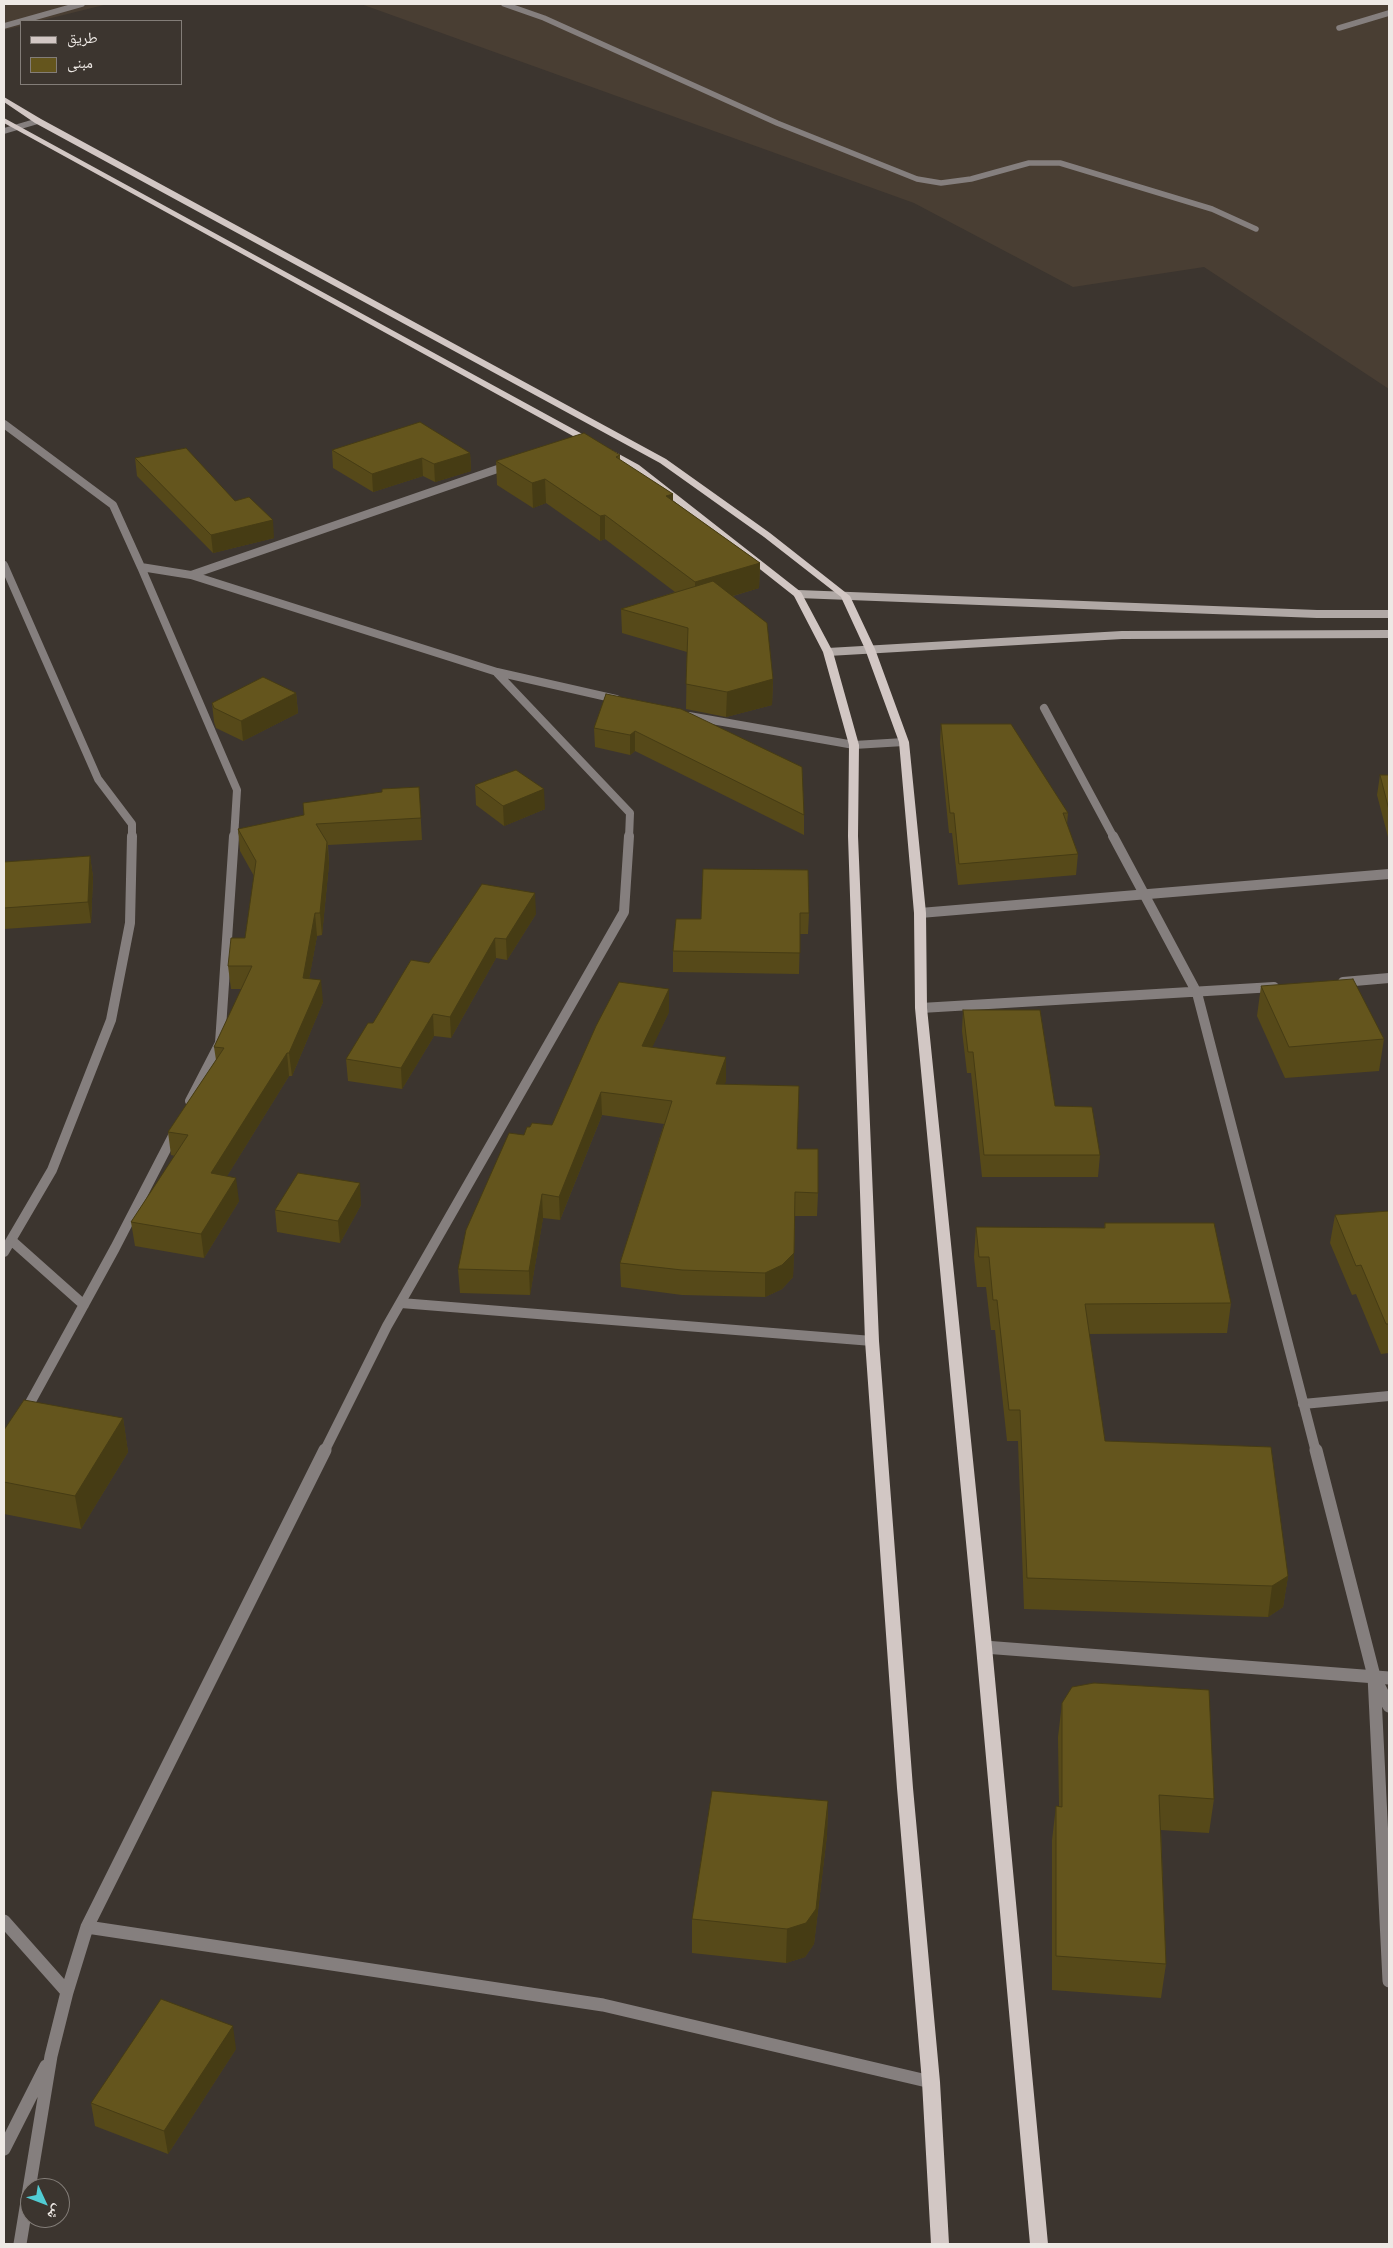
<!DOCTYPE html>
<html>
<head>
<meta charset="utf-8">
<style>
  body { margin:0 }
  #map { position:relative; width:1393px; height:2248px; overflow:hidden; background:#3c352f; font-family:"Asap Condensed","Noto Naskh Arabic",sans-serif }
  canvas { display:block }
  .frame { position:absolute; inset:0; border:5px solid #eee9e5; pointer-events:none }
  .legend { position:absolute; left:20px; top:20px; width:162px; height:65px; box-sizing:border-box; background:#3c352f; border:1px solid #837d78; margin:0; padding:6px 9px; list-style:none; font-size:15px; color:#eee9e5 }
  .legend li { display:flex; align-items:center; gap:10px; height:25px }
  .legend b { width:25px; border:1px solid #837d78 }
  .north { position:absolute; left:20px; top:2178px; width:50px; height:50px; box-sizing:border-box; background:#3c352f; border:1px solid #837d78; border-radius:50%; rotate:133deg; font-size:14px; font-weight:700; line-height:20px; text-align:center; color:#eee9e5 }
  .north::after { content:''; display:block; margin:auto; width:18px; height:22px; background:#51ccd3; clip-path:polygon(50% 0,100% 100%,50% 72%,0 100%) }
</style>
</head>
<body>
<div id="map">
<canvas width="1393" height="2248"></canvas>
<div class="frame"></div>
<ul class="legend">
<li><b style="height:6px;background:#d2c7c4"></b>طريق</li>
<li><b style="height:14px;background:#64551d"></b>مبنى</li>
</ul>
<div class="north">ش</div>
</div>
<script>
const g = document.querySelector('canvas').getContext('2d');
g.lineJoin = 'round';
function fill(path, color) { g.fillStyle = color; g.fill(path, 'evenodd'); }
const toPath = rows => new Path2D(rows.map(r => 'M' + r).join(''));
function strokePath(path, color, width, dash) { g.strokeStyle = color; g.lineWidth = width; g.lineCap = dash ? 'butt' : 'round'; g.setLineDash(dash || []); g.stroke(path); }
const built = toPath([
  [4,4,108,4,39,21,21,21,21,26,4,30],
  [361,4,1389,4,1389,389,1204,267,1073,287,914,203]
]);
const lane = toPath([
  [504,4,544,18,777,123,917,179,941,183,971,179,1029,163,1060,163,1212,209,1256,229],
  [1339,28,1389,13]
]);
const streetFar3 = toPath([
  [4,26,82,4],
  [4,131,38,121]
]);
const streetFar2 = toPath([
  [4,424,113,505,141,567],
  [4,565,98,779,132,824,132,838],
  [191,575,509,465],
  [497,673,630,813,629,838],
  [1044,708,1114,838],
  [689,716,854,745,904,742],
  [234,838,237,790,141,567,191,575,497,672,616,699]
]);
const streetFar1 = toPath([
  [1113,836,1197,993,1316,1452],
  [920,913,1389,874],
  [1343,982,1389,978],
  [921,1008,1274,987],
  [190,1101,220,1043,234,836],
  [11,1240,84,1305],
  [4,1252,52,1170,111,1020,130,923,132,836],
  [401,1303,872,1341],
  [1303,1404,1389,1396],
  [25,1412,115,1248,176,1130],
  [324,1452,387,1326,624,912,629,836]
]);
const street = toPath([
  [1316,1450,1374,1676,1389,1981],
  [984,1647,1389,1678],
  [1375,1679,1389,1706],
  [4,1921,67,1992,51,2056,20,2244],
  [87,1927,603,2005,931,2082],
  [67,1992,87,1927,325,1450],
  [4,2149,46,2066]
]);
const secondary = toPath([
  [798,594,1317,614,1389,614],
  [828,652,1122,635,1389,634]
]);
const primary = toPath([
  [4,97,41,119,666,459,770,533,850,596,875,649,909,742,926,913,927,1008,992,1647,1048,2244,1030,2244,976,1647,915,1008,914,913,899,742,865,649,841,597,764,537,660,463,35,123,4,102,4,97],
  [4,118,639,465,801,592,833,652,859,745,858,836,879,1341,913,1788,940,2082,949,2244,931,2244,922,2082,897,1788,865,1341,848,836,849,745,823,652,794,596,633,469,4,123,4,118]
]);
const wall = toPath([
  [332,450,470,453,471,471,435,482,423,476,373,492,333,468],
  [620,455,620,460,673,494,673,501,760,563,759,588,733,596,773,679,772,705,726,717,686,709,687,652,622,633,621,609,675,592,605,539,600,541,546,503,533,508,497,485,496,461],
  [135,458,235,501,274,538,213,553,137,476],
  [296,693,298,713,243,741,216,728,214,722,212,703],
  [606,694,804,815,804,835,635,751,630,755,595,747,594,728],
  [941,724,1068,813,1067,825,1078,854,1076,875,958,885,952,833,949,833,940,743],
  [1380,775,1389,775,1389,837,1388,837,1377,795],
  [475,785,545,809,504,826,476,805],
  [419,787,422,840,328,845,329,864,322,935,317,936,309,979,323,1002,292,1076,289,1076,227,1176,239,1201,204,1258,135,1246,131,1222,175,1156,171,1155,168,1132,216,1060,214,1047,242,989,231,989,228,966,245,938,254,876,240,851,238,829,304,815],
  [90,856,93,877,91,923,4,929,4,862],
  [703,869,809,913,808,934,800,934,799,974,673,972,673,951,701,919],
  [536,914,507,960,496,958,451,1038,434,1036,402,1089,348,1081,346,1059,373,1023,429,963],
  [1261,986,1384,1039,1379,1071,1285,1078,1257,1016],
  [963,1010,1100,1155,1098,1177,982,1177,971,1073,967,1073,962,1031],
  [669,1012,652,1047,726,1081,724,1084,797,1149,818,1193,817,1216,795,1216,793,1277,782,1289,765,1297,682,1295,621,1287,620,1263,664,1124,602,1115,560,1220,543,1218,530,1295,460,1293,458,1269,524,1135,552,1125],
  [361,1205,340,1243,277,1232,275,1210],
  [1389,1211,1389,1353,1381,1354,1356,1294,1352,1295,1330,1243,1335,1215],
  [1105,1223,1231,1303,1227,1333,1089,1334,1105,1441,1288,1576,1283,1607,1268,1617,1024,1609,1018,1441,1007,1441,995,1330,991,1330,986,1287,977,1287,974,1257,976,1227,1104,1228],
  [123,1418,128,1452,81,1529,4,1514,4,1430],
  [1062,1703,1214,1799,1209,1833,1161,1830,1166,1964,1161,1998,1052,1990,1052,1840,1056,1806,1059,1806,1058,1737],
  [828,1801,827,1835,814,1944,805,1957,786,1963,692,1953,692,1919],
  [236,2049,168,2154,95,2126,91,2103]
]);
const shadedWall = toPath([
  [470,453,471,471,435,482,434,464],
  [422,458,423,476,373,492,372,474],
  [545,479,546,503,533,508,532,483],
  [673,494,673,518,666,496],
  [605,515,605,539,600,541,600,516],
  [273,520,274,538,213,553,211,535],
  [760,563,759,588,695,607,695,582],
  [773,679,772,705,726,717,727,692],
  [296,693,298,713,243,741,241,721],
  [635,731,635,751,630,755,630,735],
  [544,789,545,809,504,826,503,806],
  [327,842,329,864,322,935,320,913],
  [90,856,93,877,91,923,88,902],
  [535,893,536,914,507,960,506,939],
  [315,913,317,936,305,1001,303,978],
  [495,938,496,958,451,1038,450,1017],
  [321,980,323,1002,292,1076,289,1053],
  [669,989,669,1012,642,1069,642,1046],
  [433,1014,434,1036,402,1089,401,1068],
  [287,1053,289,1076,214,1197,211,1173],
  [726,1057,726,1081,716,1108,716,1084],
  [601,1092,602,1115,560,1220,559,1197],
  [236,1178,239,1201,204,1258,201,1234],
  [360,1183,361,1205,340,1243,338,1221],
  [542,1194,543,1218,530,1295,529,1271],
  [794,1253,793,1277,782,1289,765,1297,765,1273],
  [123,1418,128,1452,81,1529,75,1496],
  [1288,1576,1283,1607,1268,1617,1272,1586],
  [828,1801,827,1835,814,1944,805,1957,786,1963,787,1929],
  [233,2026,236,2049,168,2154,164,2131]
]);
const building = toPath([
  [420,422,470,453,434,464,422,458,372,474,332,450,420,422],
  [584,433,620,455,616,457,673,494,666,496,760,563,695,582,605,515,600,516,545,479,532,483,496,461,584,433],
  [186,448,235,501,249,497,273,520,211,535,135,458,186,448],
  [713,581,767,623,773,679,727,692,686,684,688,628,621,609,713,581],
  [263,677,296,693,241,721,214,708,212,703,263,677],
  [606,694,681,709,802,767,804,815,635,731,630,735,594,728,606,694],
  [941,724,1011,724,1068,813,1063,813,1078,854,959,864,954,813,950,813,941,724],
  [516,770,544,789,503,806,475,785,516,770],
  [1380,775,1389,775,1389,810,1380,775],
  [419,787,421,818,316,824,327,842,320,913,315,913,303,978,321,980,289,1053,287,1053,211,1173,236,1178,201,1234,131,1222,188,1135,168,1132,224,1048,214,1047,252,966,228,966,231,938,245,938,256,861,238,829,304,815,303,803,382,792,382,789,419,787],
  [90,856,88,902,4,908,4,862,90,856],
  [703,869,808,870,809,913,800,913,800,953,673,951,676,919,701,919,703,869],
  [482,884,535,893,506,939,495,938,450,1017,433,1014,401,1068,346,1059,368,1023,373,1023,411,960,429,963,482,884],
  [1353,979,1384,1039,1289,1047,1261,986,1353,979],
  [619,982,669,989,642,1046,726,1057,716,1084,799,1086,797,1149,818,1149,818,1193,795,1192,794,1253,782,1265,765,1273,682,1270,620,1263,672,1101,601,1092,559,1197,542,1194,529,1271,458,1269,466,1230,509,1133,524,1135,527,1127,530,1127,532,1123,552,1125,596,1026,619,982],
  [963,1010,1040,1010,1055,1106,1092,1107,1100,1155,984,1155,973,1052,968,1052,963,1010],
  [298,1173,360,1183,338,1221,275,1210,298,1173],
  [1389,1211,1389,1324,1386,1324,1361,1265,1356,1266,1335,1215,1389,1211],
  [1105,1223,1214,1223,1231,1303,1085,1304,1105,1441,1271,1447,1288,1576,1272,1586,1027,1578,1020,1410,1009,1410,997,1300,993,1300,989,1257,979,1257,976,1227,1105,1228,1105,1223],
  [24,1400,123,1418,75,1496,4,1482,4,1430,24,1400],
  [1094,1683,1209,1690,1214,1799,1159,1795,1166,1964,1056,1956,1056,1806,1062,1807,1062,1703,1072,1687,1094,1683],
  [712,1791,828,1801,816,1909,806,1923,787,1929,692,1919,712,1791],
  [161,1999,233,2026,164,2131,91,2103,161,1999]
]);
fill(built, '#493e33');
strokePath(lane, '#857f7e', 5.5);
strokePath(streetFar3, '#857f7e', 5.5);
strokePath(streetFar2, '#857f7e', 8);
strokePath(streetFar1, '#857f7e', 10);
strokePath(street, '#857f7e', 13);
strokePath(secondary, '#b0a8a5', 8);
fill(primary, '#d2c7c4');
fill(wall, '#564919');
fill(shadedWall, '#463c14');
fill(building, '#64551d');
strokePath(building, '#463c14', 1);
</script>
</body>
</html>
